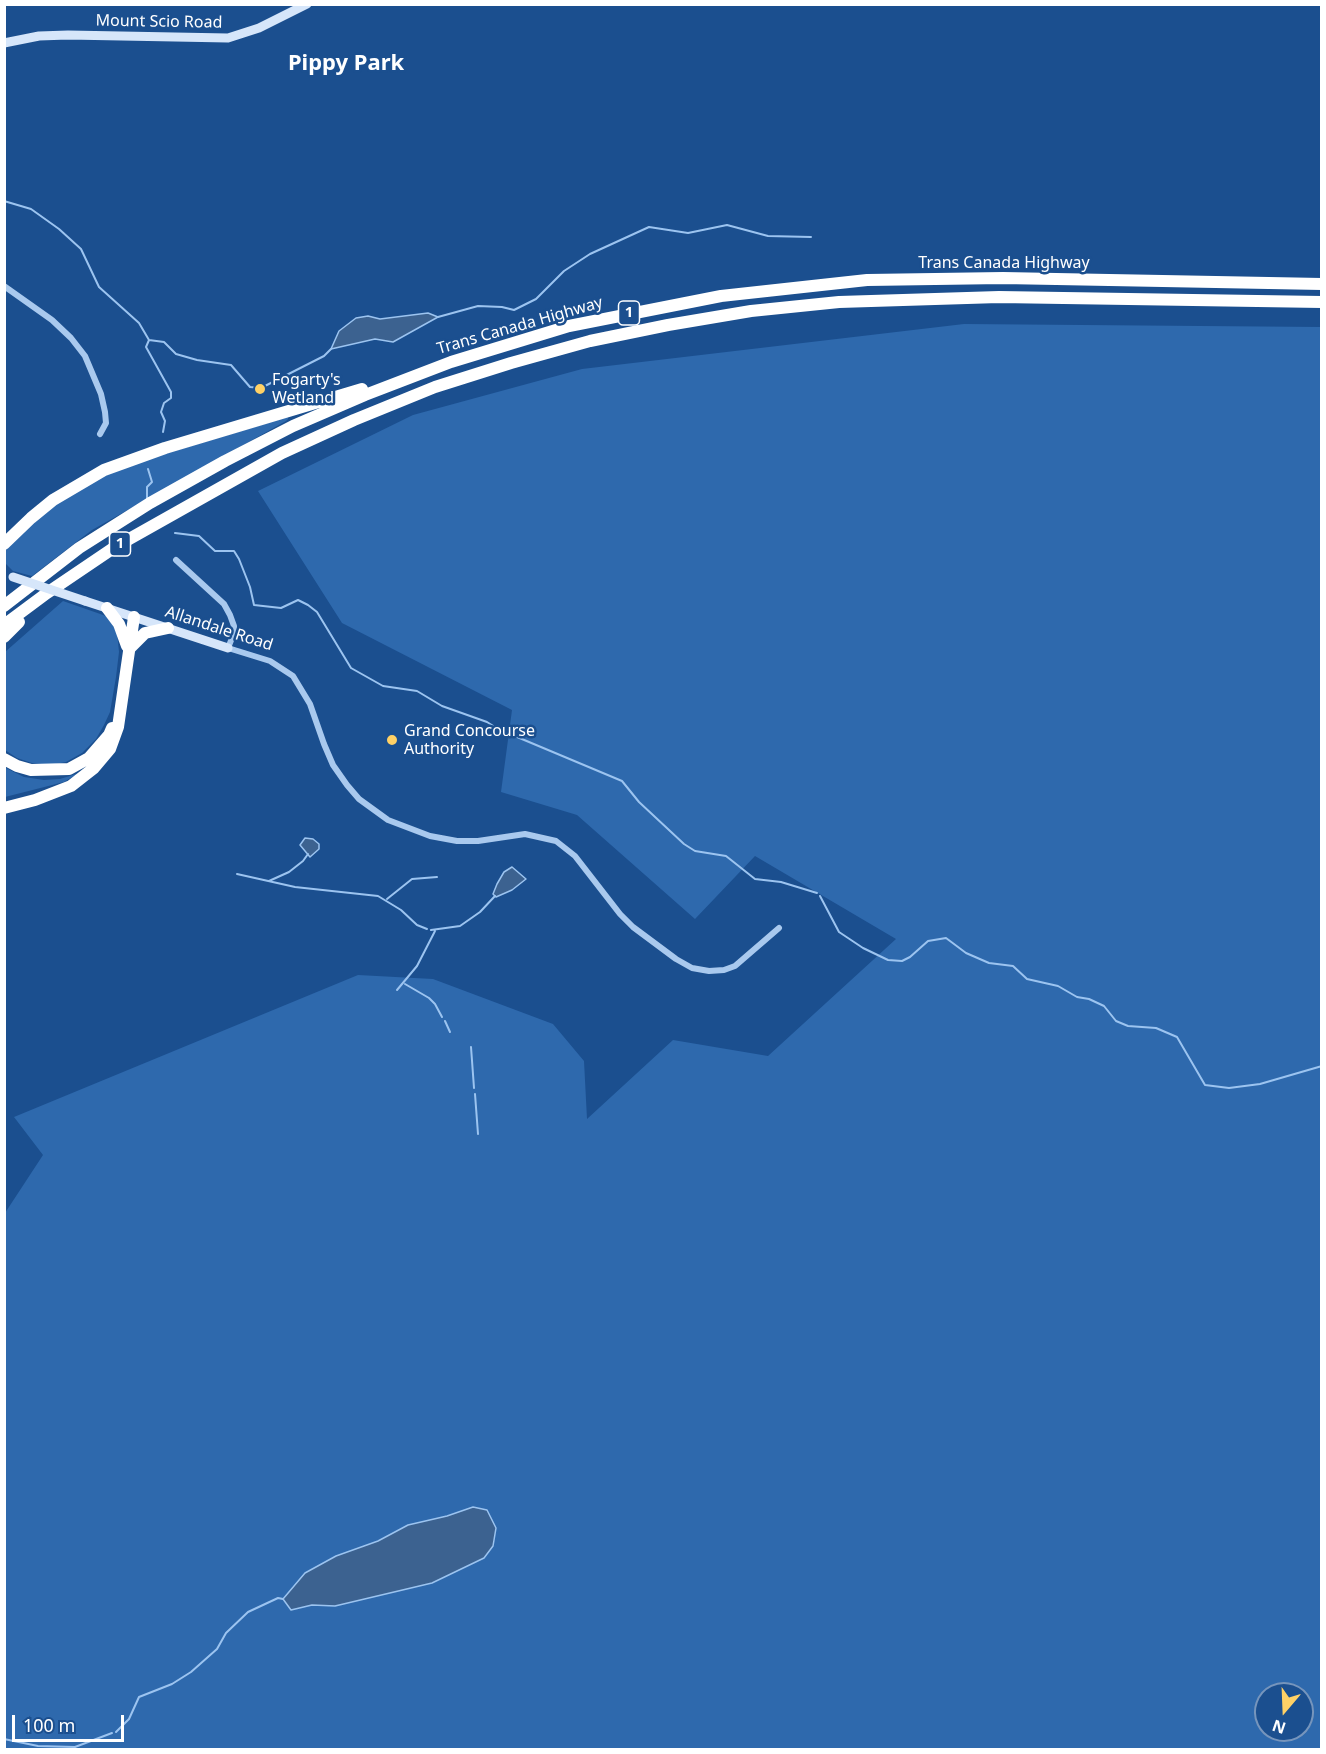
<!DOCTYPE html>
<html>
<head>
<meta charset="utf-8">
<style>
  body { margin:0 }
  #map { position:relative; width:1326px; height:1754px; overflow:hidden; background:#1b4f8f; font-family:"Noto Sans",sans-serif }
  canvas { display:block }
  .frame { position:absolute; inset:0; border:6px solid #fff; pointer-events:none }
  .north { position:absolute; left:1254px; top:1682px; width:60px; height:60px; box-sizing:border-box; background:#1b4f8f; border:2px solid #7695bc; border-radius:50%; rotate:199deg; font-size:16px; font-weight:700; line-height:24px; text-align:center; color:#fff }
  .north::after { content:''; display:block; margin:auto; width:21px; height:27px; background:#ffd166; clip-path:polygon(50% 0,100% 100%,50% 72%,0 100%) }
  .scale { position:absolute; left:12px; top:1715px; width:112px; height:27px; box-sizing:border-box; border:3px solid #fff; border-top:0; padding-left:8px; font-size:18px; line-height:21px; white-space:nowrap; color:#fff; -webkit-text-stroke:4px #1b4f8f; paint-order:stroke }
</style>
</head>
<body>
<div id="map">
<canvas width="1326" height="1754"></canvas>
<div class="frame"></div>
<div class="north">N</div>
<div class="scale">100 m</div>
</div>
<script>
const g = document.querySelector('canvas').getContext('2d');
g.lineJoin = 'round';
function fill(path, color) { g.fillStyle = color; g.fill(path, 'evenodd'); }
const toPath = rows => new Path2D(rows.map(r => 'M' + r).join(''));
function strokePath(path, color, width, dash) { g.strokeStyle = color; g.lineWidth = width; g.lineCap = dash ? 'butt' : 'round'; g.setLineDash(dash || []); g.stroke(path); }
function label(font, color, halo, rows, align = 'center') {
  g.font = font + ' "Noto Sans",sans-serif'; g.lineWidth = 5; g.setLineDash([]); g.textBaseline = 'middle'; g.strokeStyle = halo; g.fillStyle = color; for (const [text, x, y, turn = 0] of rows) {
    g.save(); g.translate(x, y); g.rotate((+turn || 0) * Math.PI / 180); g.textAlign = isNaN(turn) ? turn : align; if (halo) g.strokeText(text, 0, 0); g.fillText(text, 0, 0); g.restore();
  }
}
const green = toPath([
  [964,324,1321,327,1321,1749,5,1750,5,1213,43,1155,14,1117,358,975,433,979,553,1024,584,1061,587,1119,673,1040,768,1056,896,939,755,856,695,919,577,815,501,792,512,710,342,623,258,491,413,415,582,369],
  [1266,1694,1302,1694,1302,1730,1266,1730],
  [288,417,288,419,286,421,92,530,32,576,13,571,5,563,4,552,8,547,50,507,92,481,138,462],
  [63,601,106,616,112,624,117,632,119,652,116,677,110,712,104,725,96,739,82,753,66,762,50,765,32,763,17,758,5,750,5,652],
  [4,767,24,777,44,780,60,779,79,773,64,782,5,797]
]);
const water = toPath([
  [428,313,438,317,393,342,375,339,331,349,339,331,356,318,368,316,380,319,428,313],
  [305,838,313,839,319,844,319,849,310,857,300,845,305,838],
  [512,867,526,879,512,890,496,897,493,894,497,884,504,872,512,867],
  [473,1507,487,1510,496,1528,493,1546,484,1558,432,1583,335,1606,312,1605,291,1610,283,1599,305,1573,336,1556,378,1541,408,1525,447,1516,473,1507]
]);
const stream = toPath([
  [4,201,31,209,59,229,81,249,99,287,139,323,149,340,146,347,171,392,171,398,164,403,161,412,165,421,163,432],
  [438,317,478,306,502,307,514,310,536,299,564,271,590,254,649,227,688,233,727,225,768,236,811,237],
  [149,340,164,342,176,354,197,360,231,365,250,387,261,388,324,356,331,349],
  [147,499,147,487,152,482,148,469],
  [175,533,199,536,215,551,234,551,239,559,250,587,254,605,281,608,298,600,308,605,317,612,351,668,383,686,417,691,442,706,487,722,498,729,622,781,639,802,684,844,695,851,726,856,755,879,781,882,817,893],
  [237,874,295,887,378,896,401,910,417,925,427,929],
  [269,881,289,872,303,861,308,854],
  [820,896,839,932,863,948,888,960,902,961,910,957,928,941,946,938,966,953,989,963,1013,966,1027,979,1058,986,1077,997,1089,999,1104,1006,1116,1021,1128,1026,1156,1028,1177,1037,1205,1085,1229,1088,1260,1084,1322,1066],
  [387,899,412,879,437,877],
  [431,930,460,926,480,912,495,896],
  [405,984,429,998,435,1004,442,1017],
  [397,990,417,966,435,931],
  [445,1021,450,1032],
  [471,1047,474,1088],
  [475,1094,478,1134],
  [116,1732,129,1719,139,1697,172,1684,191,1672,217,1649,226,1633,248,1612,278,1598,283,1599],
  [4,1739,38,1746,75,1747,112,1733]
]);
const street = toPath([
  [4,286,52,320,71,338,85,356,101,394,105,412,106,423,100,434],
  [176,560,224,604,230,615,234,626,234,633,228,648,270,661,293,676,310,704,324,744,333,765,347,785,359,799,388,820,430,836,457,841,478,841,525,834,556,841,575,856,620,914,633,927,676,959,692,968,709,971,724,970,735,966,779,928]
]);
const secondary = toPath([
  [4,43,39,36,68,35,228,38,259,28,307,4],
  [85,601,228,648]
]);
const highway = toPath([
  [4,544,31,518,53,500,104,470,165,448,362,389],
  [4,606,79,548,150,503,225,461,293,426,365,395,451,362,569,326,721,296,867,280,1003,278,1322,284],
  [107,608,119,624,127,646],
  [4,625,47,593,115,547,282,453,354,420,435,387,511,363,590,341,668,325,751,311,839,302,999,297,1322,302],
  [4,637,19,622],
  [129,649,145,633,168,628],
  [4,759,17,766,31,770,69,769,89,758,109,735,112,728],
  [4,808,35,800,71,786,94,768,110,749,118,727,134,617]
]);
const secondaryBridge = toPath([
  [13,577,85,601]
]);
const markers = [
  [260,389,6,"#ffd166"],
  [392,740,6,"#ffd166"]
];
const shields = [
  [629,313,21],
  [120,544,21]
];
const shieldNames = [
  ["1",629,313],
  ["1",120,544]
];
const streetNames = [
  ["Mount Scio Road",159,22,1],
  ["Trans Canada Highway",1004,263],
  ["Trans Canada Highway",520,326,-16],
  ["Allandale Road",219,629,18]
];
const poiNames = [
  ["Fogarty's",272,380],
  ["Wetland",272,398],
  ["Grand Concourse",404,731],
  ["Authority",404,749]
];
const districtNames = [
  ["Pippy Park",346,64]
];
fill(green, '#2e69ad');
fill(water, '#3c6290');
strokePath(water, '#9cc4f0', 1.5);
strokePath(stream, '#9cc4f0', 2);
strokePath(street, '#a9c9ee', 6);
strokePath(secondary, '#d6e6fa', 9);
strokePath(highway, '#fff', 12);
strokePath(secondaryBridge, '#d6e6fa', 9);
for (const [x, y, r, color] of markers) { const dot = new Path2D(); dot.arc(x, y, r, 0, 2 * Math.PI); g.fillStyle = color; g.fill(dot); strokePath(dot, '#1b4f8f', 2); }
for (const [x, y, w] of shields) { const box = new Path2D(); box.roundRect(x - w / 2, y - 12, w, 24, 4.5); g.fillStyle = '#1b4f8f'; g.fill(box); strokePath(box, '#fff', 1.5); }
label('bold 15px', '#fff', null, shieldNames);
label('16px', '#fff', '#1b4f8f', streetNames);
label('16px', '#fff', '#1b4f8f', poiNames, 'left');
label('bold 22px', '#fff', '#1b4f8f', districtNames);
</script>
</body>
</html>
